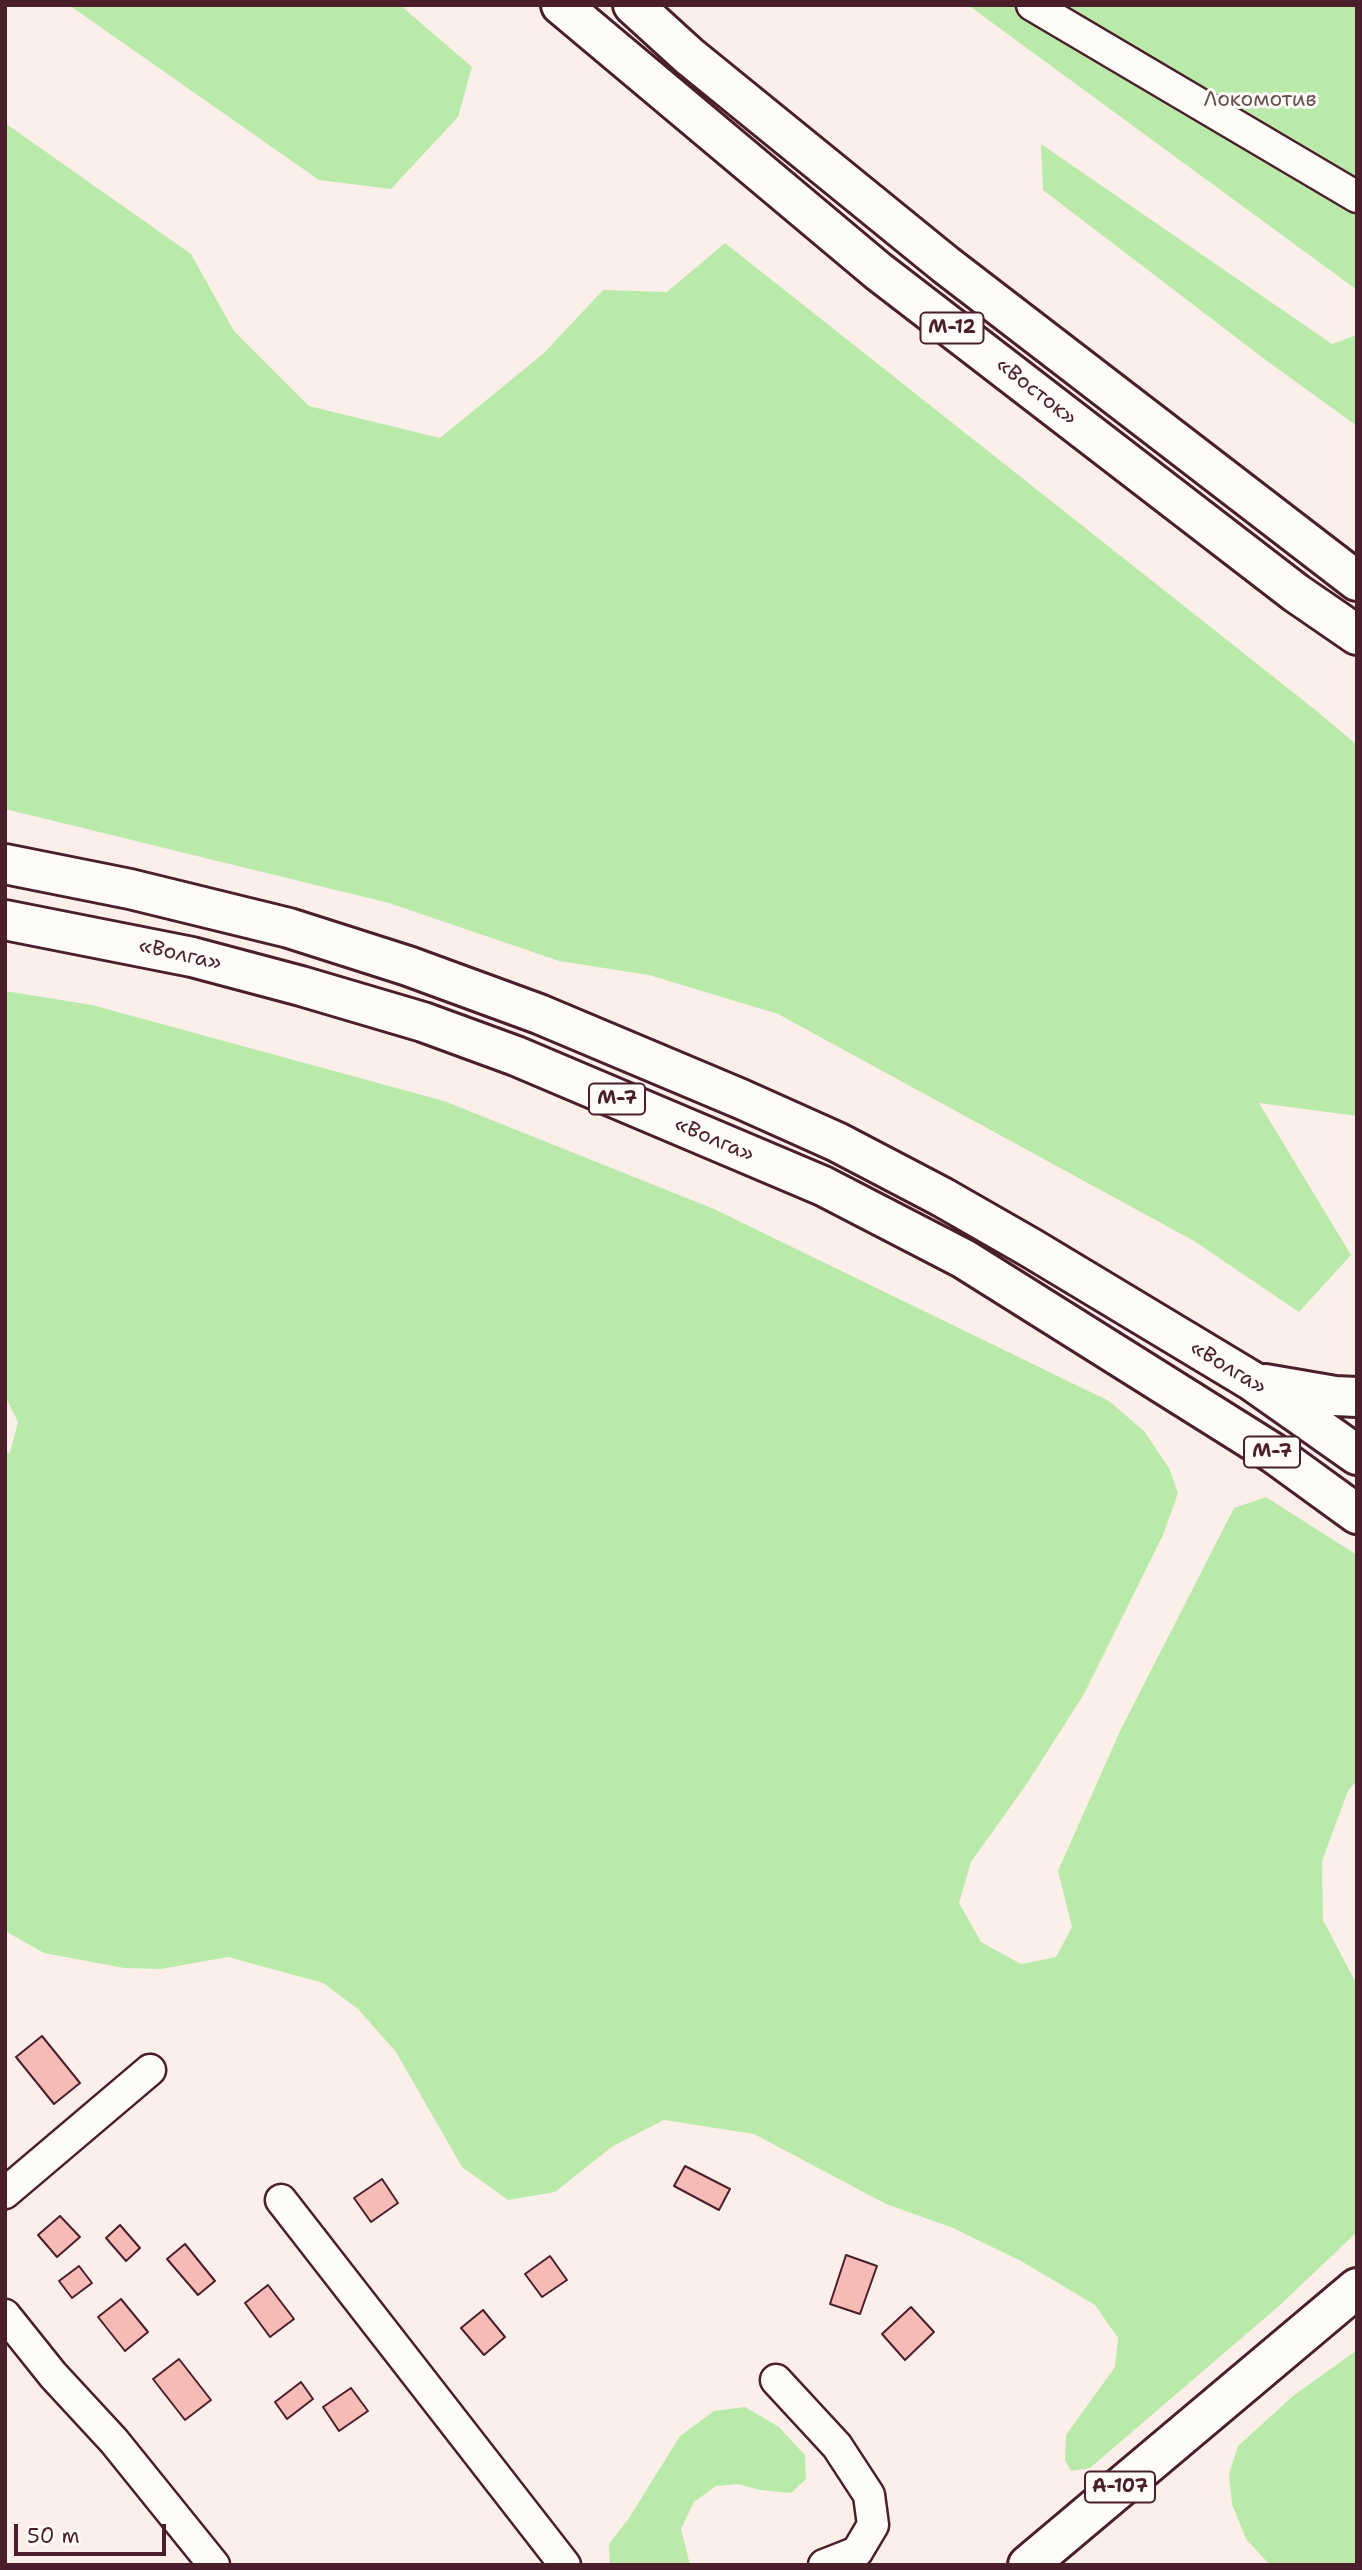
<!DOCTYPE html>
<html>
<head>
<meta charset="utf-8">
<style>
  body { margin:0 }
  #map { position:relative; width:1362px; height:2570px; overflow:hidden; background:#fcefea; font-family:"Shantell Sans",sans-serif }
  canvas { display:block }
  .frame { position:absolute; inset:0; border:7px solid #4a1f2b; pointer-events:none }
  .scale { position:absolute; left:14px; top:2524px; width:152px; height:32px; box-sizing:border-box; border:4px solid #4a1f2b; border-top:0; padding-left:9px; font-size:21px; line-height:24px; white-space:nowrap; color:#4a1f2b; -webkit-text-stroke:5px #fdfcf7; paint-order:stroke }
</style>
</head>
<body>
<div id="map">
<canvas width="1362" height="2570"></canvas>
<div class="frame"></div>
<div class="scale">50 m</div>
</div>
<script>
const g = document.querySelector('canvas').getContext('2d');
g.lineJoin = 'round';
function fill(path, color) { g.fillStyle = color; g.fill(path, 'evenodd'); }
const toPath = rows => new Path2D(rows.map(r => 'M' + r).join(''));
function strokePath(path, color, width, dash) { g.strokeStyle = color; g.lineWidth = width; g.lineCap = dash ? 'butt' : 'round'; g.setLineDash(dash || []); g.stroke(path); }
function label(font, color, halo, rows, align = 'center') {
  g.font = font + ' "Shantell Sans",sans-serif'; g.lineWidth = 6; g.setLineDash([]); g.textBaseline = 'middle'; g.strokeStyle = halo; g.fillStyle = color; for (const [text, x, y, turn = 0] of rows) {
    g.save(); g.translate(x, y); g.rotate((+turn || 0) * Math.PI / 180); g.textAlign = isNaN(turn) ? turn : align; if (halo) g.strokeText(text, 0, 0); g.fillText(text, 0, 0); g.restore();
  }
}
const green = toPath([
  [69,5,400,5,472,67,458,117,391,189,319,180],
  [968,5,1357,5,1357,290],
  [5,123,191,254,234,331,309,406,440,438,544,353,603,290,667,292,725,243,1318,712,1357,745,1357,1116,1259,1103,1351,1255,1299,1312,1194,1241,778,1014,649,975,559,961,389,903,5,809],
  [1041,144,1332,344,1357,335,1357,426,1267,361,1043,190],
  [5,991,92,1005,444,1101,714,1209,1109,1401,1144,1431,1169,1468,1178,1493,1163,1535,1084,1694,1026,1785,971,1862,959,1903,981,1942,1021,1964,1056,1957,1072,1927,1058,1871,1120,1731,1234,1508,1266,1497,1357,1555,1357,1780,1348,1791,1322,1861,1323,1920,1357,1985,1357,2232,1279,2306,1090,2468,1071,2471,1065,2460,1066,2435,1115,2367,1118,2338,1095,2305,1021,2261,953,2228,886,2204,754,2134,664,2120,613,2146,555,2192,508,2200,462,2167,396,2052,358,2009,323,1983,228,1957,161,1969,124,1968,44,1953,5,1931,5,1452,10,1453,18,1422,5,1396],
  [1357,2350,1357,2565,1270,2565,1246,2539,1232,2504,1229,2474,1238,2446,1293,2396],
  [745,2407,779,2427,805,2455,806,2479,791,2493,760,2490,738,2484,716,2486,694,2502,681,2529,690,2565,610,2565,609,2544,629,2518,680,2436,714,2411]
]);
const building = toPath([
  [42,2036,80,2083,54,2104,16,2057,42,2036],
  [685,2166,730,2189,719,2210,674,2186,685,2166],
  [382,2179,398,2203,371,2222,354,2198,382,2179],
  [60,2216,80,2237,57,2257,38,2235,60,2216],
  [120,2225,140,2248,126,2261,106,2238,120,2225],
  [185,2244,215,2281,198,2295,167,2259,185,2244],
  [846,2255,877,2266,860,2314,830,2304,846,2255],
  [550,2256,567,2280,542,2297,525,2274,550,2256],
  [79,2266,92,2283,72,2298,59,2281,79,2266],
  [268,2285,294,2319,270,2337,245,2303,268,2285],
  [121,2299,148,2332,125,2351,98,2317,121,2299],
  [911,2307,934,2332,905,2360,882,2334,911,2307],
  [483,2310,505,2337,484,2355,461,2328,483,2310],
  [179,2359,211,2400,185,2420,153,2379,179,2359],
  [301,2382,313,2399,287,2419,275,2402,301,2382],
  [351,2388,368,2411,339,2431,323,2407,351,2388]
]);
const minor = toPath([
  [1032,5,1357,197],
  [5,2193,150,2070],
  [281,2200,565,2565],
  [5,2315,53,2375,114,2441,214,2565],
  [776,2380,837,2446,869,2495,873,2525,857,2552,824,2565]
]);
const major = toPath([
  [1028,2565,1357,2288]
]);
const highway = toPath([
  [561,5,878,271,1296,593,1357,635],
  [633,5,689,56,946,265,1357,581],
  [5,864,130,889,289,928,408,966,539,1014,741,1099,837,1142,942,1197,1031,1248,1252,1381,1357,1455],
  [5,920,192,957,301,986,423,1022,516,1056,823,1186,964,1259,1273,1453,1357,1514],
  [1265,1384,1335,1396,1357,1397]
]);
const shields = [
  [952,328,63],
  [617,1099,56],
  [1272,1452,56],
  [1120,2487,70]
];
const shieldNames = [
  ["М-12",952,328],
  ["М-7",617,1099],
  ["М-7",1272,1452],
  ["А-107",1120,2487]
];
const parkNames = [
  ["Локомотив",1260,101]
];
const streetNames = [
  ["«Восток»",1036,392,38],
  ["«Волга»",180,955,13],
  ["«Волга»",714,1140,23],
  ["«Волга»",1228,1368,31]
];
fill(green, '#baeaa9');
fill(building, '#f6bab7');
strokePath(building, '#4a1f2b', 2);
strokePath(minor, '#4a1f2b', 35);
strokePath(major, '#4a1f2b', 44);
strokePath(highway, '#4a1f2b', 44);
strokePath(minor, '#fdfcf7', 30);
strokePath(major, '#fdfcf7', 38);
strokePath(highway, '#fdfcf7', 38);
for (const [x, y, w] of shields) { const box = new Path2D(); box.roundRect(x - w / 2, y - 15.5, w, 31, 5); g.fillStyle = '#fdfcf7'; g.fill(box); strokePath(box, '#4a1f2b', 2); }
label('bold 19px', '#4a1f2b', null, shieldNames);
label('21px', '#66524a', '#fdfcf7', parkNames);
label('21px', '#4a1f2b', '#fdfcf7', streetNames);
</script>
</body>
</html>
